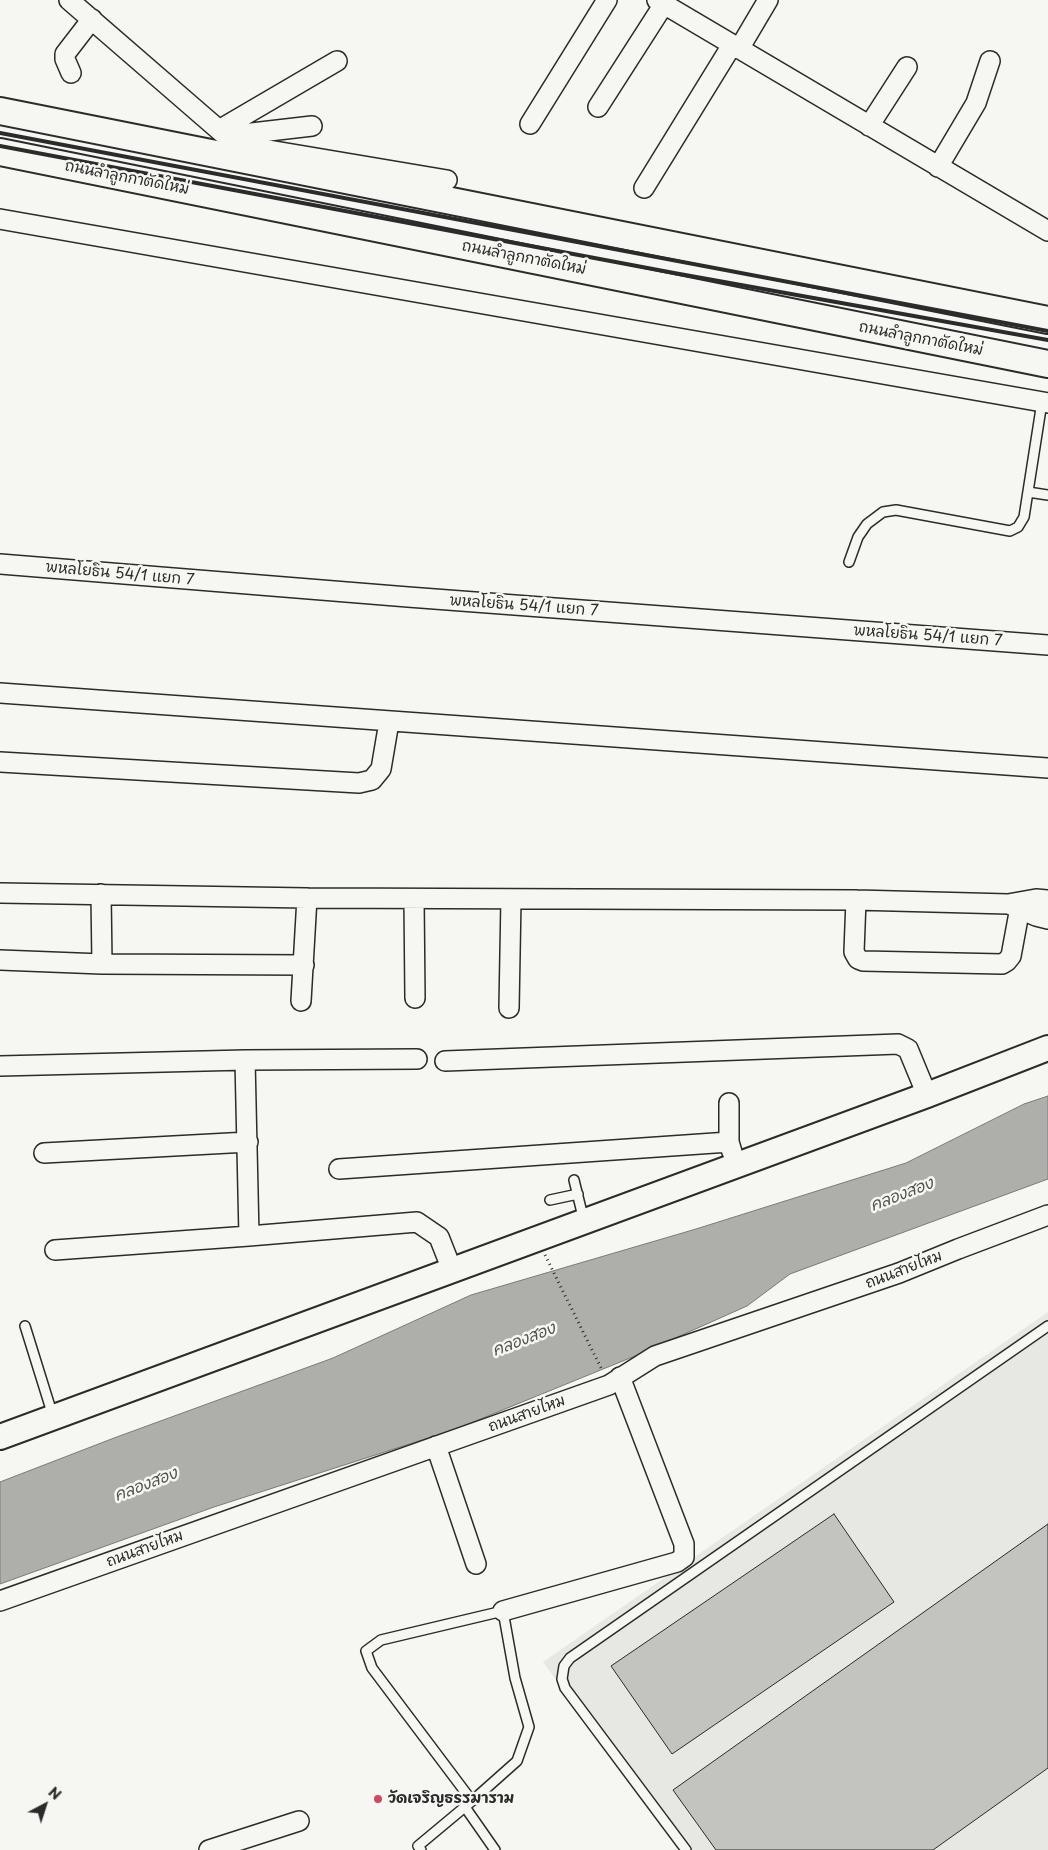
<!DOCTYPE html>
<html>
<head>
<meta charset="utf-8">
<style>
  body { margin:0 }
  #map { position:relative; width:1048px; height:1850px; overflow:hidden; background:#f6f6f2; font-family:"Playpen Sans",sans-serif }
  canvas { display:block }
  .north { position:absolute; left:20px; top:1780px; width:50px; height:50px; -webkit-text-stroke:4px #f6f6f2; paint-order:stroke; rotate:40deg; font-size:14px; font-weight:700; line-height:20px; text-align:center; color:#2b2b2b }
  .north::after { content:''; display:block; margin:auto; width:18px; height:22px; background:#2b2b2b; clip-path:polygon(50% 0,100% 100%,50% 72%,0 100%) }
</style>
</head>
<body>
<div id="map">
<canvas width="1048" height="1850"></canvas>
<div class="north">N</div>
</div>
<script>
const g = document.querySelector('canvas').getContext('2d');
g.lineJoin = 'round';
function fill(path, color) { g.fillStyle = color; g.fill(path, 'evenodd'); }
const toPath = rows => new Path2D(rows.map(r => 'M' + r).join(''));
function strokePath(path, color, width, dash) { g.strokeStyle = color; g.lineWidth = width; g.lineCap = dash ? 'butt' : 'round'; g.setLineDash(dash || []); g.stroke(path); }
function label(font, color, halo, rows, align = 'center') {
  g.font = font + ' "Playpen Sans","Playpen Sans Thai",sans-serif'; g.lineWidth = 5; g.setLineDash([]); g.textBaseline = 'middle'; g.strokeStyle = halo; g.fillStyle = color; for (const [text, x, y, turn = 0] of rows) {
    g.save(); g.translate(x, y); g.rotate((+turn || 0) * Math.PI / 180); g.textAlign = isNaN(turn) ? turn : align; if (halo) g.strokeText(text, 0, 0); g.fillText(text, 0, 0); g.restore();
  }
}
const built = toPath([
  [1048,1312,1048,1850,681,1850,543,1662]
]);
const water = toPath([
  [1048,1096,1048,1179,790,1274,747,1306,635,1356,456,1429,214,1507,0,1584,0,1482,114,1438,333,1358,471,1295,696,1229,906,1163,1024,1104,1048,1096]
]);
const building = toPath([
  [834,1514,894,1602,672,1754,611,1666,834,1514],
  [1048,1524,1048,1768,933,1850,716,1850,673,1790,1048,1524]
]);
const path = toPath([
  [545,1255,602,1370]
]);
const service = toPath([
  [1028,492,1048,495],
  [849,562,858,537,867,524,883,512,896,510,1010,531,1018,527,1024,517,1042,402],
  [574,1180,584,1221],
  [550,1200,578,1194],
  [25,1326,53,1416],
  [465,1807,495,1850],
  [421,1850,418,1846,472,1801,517,1761,529,1727,515,1678,503,1611,381,1640,366,1651,372,1668,472,1801],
  [686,1850,565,1688,562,1679,564,1666,570,1658,1048,1326]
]);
const minor = toPath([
  [69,0,226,136,240,144,245,146,447,180],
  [657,0,1048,231],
  [739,49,768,0],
  [71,73,65,59,65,54,92,19],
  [598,107,664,4],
  [530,124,607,0],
  [869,126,907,67],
  [219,130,337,61],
  [226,136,312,126],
  [938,167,976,103,990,61],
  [644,188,732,45],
  [0,219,1048,403],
  [0,564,408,597,1048,645],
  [0,693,1048,768],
  [0,762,359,783,372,780,381,769,389,722],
  [0,893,307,898,856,900,1008,904,1036,899,1048,900],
  [101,894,102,964],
  [414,899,415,998],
  [856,900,854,952,858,959,863,961,1002,964,1007,961,1011,956,1021,902],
  [1009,904,1036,916,1048,919],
  [0,960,102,964,304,965],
  [301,1001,307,898],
  [509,1008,511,899],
  [245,1060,249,1236],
  [445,1061,898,1044,908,1049,927,1095],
  [0,1066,245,1060,417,1059],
  [729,1103,729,1142,732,1152],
  [44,1153,248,1142],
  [339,1169,729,1142],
  [55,1250,249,1236,417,1222,439,1237,452,1270],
  [436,1446,476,1564],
  [0,1601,609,1385,655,1356,899,1273,958,1249,1048,1215],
  [503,1611,677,1562,684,1557,684,1544,620,1377],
  [209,1850,299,1821]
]);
const tertiary = toPath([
  [0,1437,927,1095,1048,1048]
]);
const secondary = toPath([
  [0,111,1048,320],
  [0,152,1048,364]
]);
const rail = toPath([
  [0,133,1048,331],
  [0,146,674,273,1048,340]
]);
const markers = [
  [378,1799,5,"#d1495b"]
];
const streetNames = [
  ["ถนนลำลูกกาตัดใหม่",127,178,11],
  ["ถนนลำลูกกาตัดใหม่",524,258,11],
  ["ถนนลำลูกกาตัดใหม่",921,339,11],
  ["พหลโยธิน 54/1 แยก 7",120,574,5],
  ["พหลโยธิน 54/1 แยก 7",524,606,4],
  ["พหลโยธิน 54/1 แยก 7",928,636,4],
  ["ถนนสายไหม",904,1270,-21],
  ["ถนนสายไหม",527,1414,-20],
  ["ถนนสายไหม",145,1549,-20]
];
const poiNames = [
  ["วัดเจริญธรรมาราม",388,1799]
];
const waterNames = [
  ["คลองสอง",902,1195,-21],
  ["คลองสอง",524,1340,-21],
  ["คลองสอง",146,1485,-21]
];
fill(built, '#e7e7e3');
fill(water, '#aeaeab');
strokePath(water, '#7a7a78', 1);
fill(building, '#c3c3c0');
strokePath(building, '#2b2b2b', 1);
strokePath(service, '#2b2b2b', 12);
strokePath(minor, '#2b2b2b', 22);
strokePath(tertiary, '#2b2b2b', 28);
strokePath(secondary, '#2b2b2b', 30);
strokePath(path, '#2b2b2b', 3, [1, 4]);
strokePath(service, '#f6f6f2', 9);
strokePath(minor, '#f6f6f2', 19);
strokePath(tertiary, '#f6f6f2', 24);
strokePath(secondary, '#f6f6f2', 26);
strokePath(rail, '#2b2b2b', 4);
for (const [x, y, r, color] of markers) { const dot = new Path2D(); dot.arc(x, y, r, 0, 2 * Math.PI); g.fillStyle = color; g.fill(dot); strokePath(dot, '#f6f6f2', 2); }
label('15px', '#2b2b2b', '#f6f6f2', streetNames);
label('bold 15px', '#2b2b2b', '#f6f6f2', poiNames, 'left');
label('italic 16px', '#525251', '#f6f6f2', waterNames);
</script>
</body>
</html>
